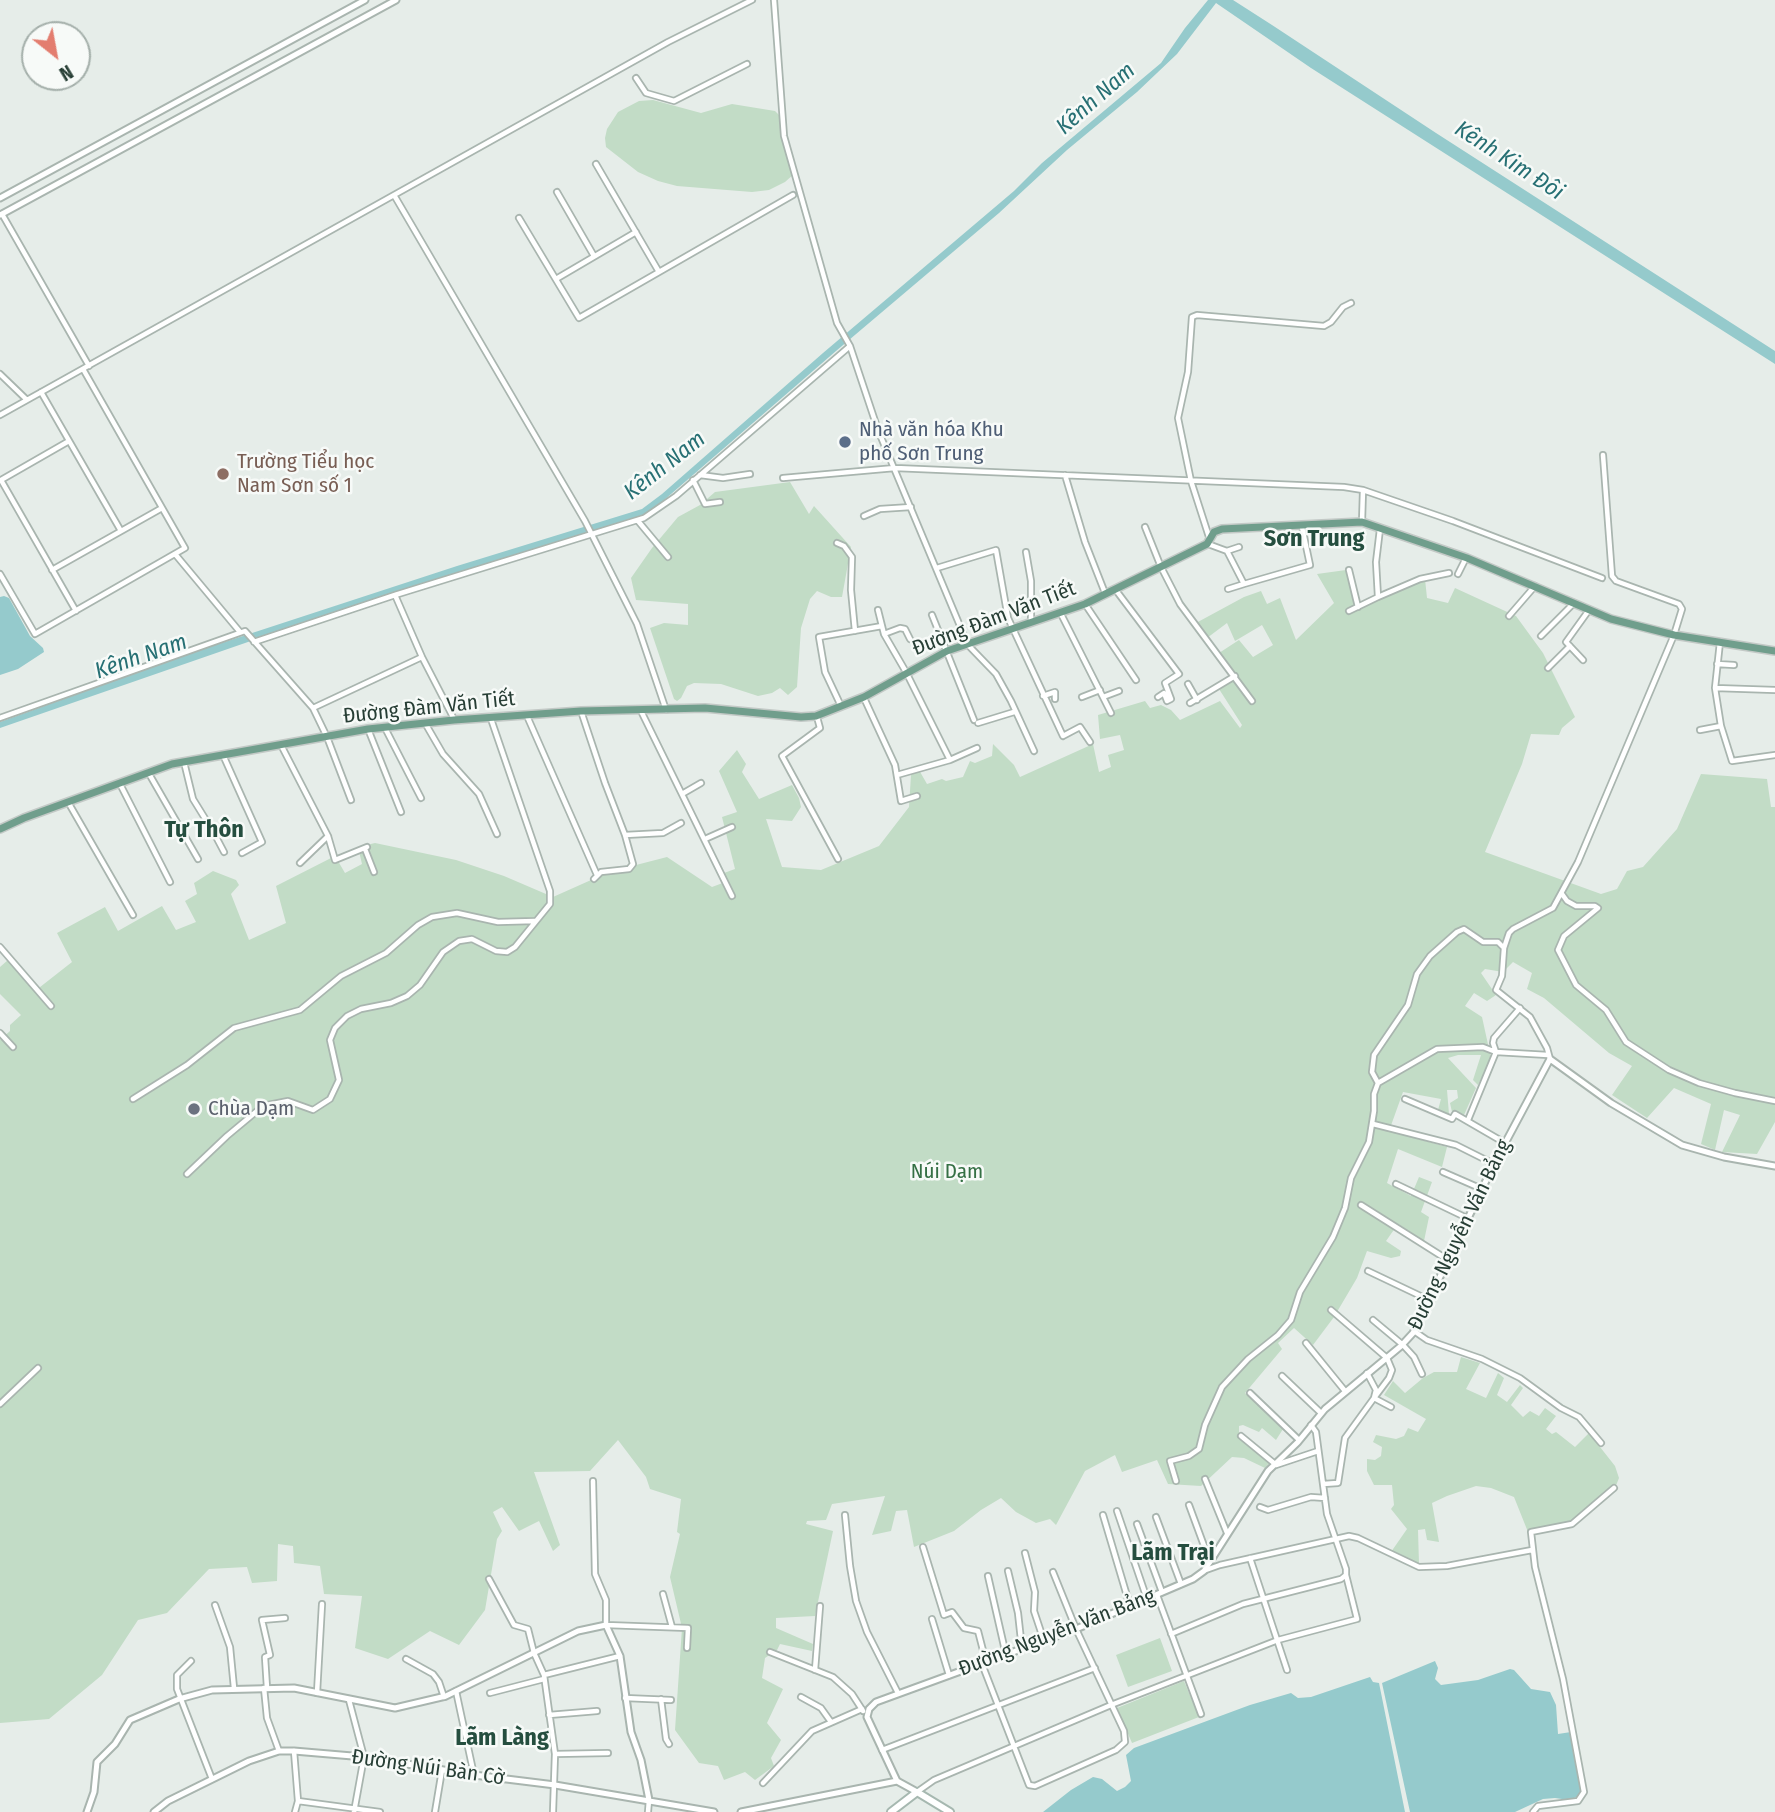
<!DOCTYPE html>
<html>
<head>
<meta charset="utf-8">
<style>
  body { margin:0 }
  #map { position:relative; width:1775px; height:1812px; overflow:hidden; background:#e6ede9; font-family:"Fira Sans Condensed",sans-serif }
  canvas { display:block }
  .north { position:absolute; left:21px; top:21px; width:70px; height:70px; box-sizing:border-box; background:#f7faf8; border:2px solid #a4afaa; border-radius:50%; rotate:149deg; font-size:19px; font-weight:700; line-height:28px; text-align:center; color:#273e35 }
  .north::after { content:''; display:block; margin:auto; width:24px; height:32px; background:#e37d6f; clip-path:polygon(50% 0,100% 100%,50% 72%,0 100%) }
</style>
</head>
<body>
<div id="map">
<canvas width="1775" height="1812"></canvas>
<div class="north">N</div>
</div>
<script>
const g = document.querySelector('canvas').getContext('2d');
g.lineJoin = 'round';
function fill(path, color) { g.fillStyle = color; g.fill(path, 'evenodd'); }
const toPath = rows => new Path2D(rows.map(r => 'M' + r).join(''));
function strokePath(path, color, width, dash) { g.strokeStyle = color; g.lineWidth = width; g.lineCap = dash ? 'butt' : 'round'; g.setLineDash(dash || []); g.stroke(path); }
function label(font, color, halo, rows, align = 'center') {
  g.font = font + ' "Fira Sans Condensed",sans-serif'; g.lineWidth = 5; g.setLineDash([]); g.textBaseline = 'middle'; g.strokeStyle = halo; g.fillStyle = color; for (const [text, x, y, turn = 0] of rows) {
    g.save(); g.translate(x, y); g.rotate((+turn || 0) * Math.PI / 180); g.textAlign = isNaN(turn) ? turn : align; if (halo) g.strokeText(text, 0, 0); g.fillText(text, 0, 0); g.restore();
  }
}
const green = toPath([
  [653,100,701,113,732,104,775,111,783,119,794,174,785,182,769,190,752,192,677,186,658,181,638,172,606,147,605,138,607,129,618,112,639,101],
  [790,482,809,514,814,506,851,547,842,597,831,597,817,591,810,599,801,628,797,687,788,695,780,688,772,693,758,696,721,684,694,683,687,686,681,698,677,701,674,699,650,628,664,623,688,625,688,604,636,600,631,578,652,548,678,517,700,505,715,492],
  [1346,570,1354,605,1347,610,1348,613,1425,579,1427,598,1448,603,1455,588,1516,616,1543,653,1575,717,1562,728,1559,735,1531,734,1522,764,1485,852,1601,894,1617,889,1627,871,1643,867,1677,829,1701,774,1767,779,1771,807,1775,807,1775,1122,1757,1154,1722,1152,1740,1115,1724,1110,1715,1150,1701,1144,1711,1104,1674,1088,1647,1118,1612,1095,1632,1066,1609,1053,1544,998,1527,989,1532,973,1513,962,1503,972,1485,969,1481,973,1496,995,1487,1001,1474,993,1465,1006,1482,1017,1491,1058,1478,1085,1473,1080,1481,1055,1458,1055,1448,1058,1476,1088,1464,1115,1452,1112,1450,1103,1458,1098,1457,1090,1447,1090,1449,1114,1438,1110,1441,1099,1403,1092,1389,1131,1447,1147,1442,1167,1398,1149,1387,1183,1411,1196,1419,1177,1432,1182,1421,1212,1429,1217,1424,1241,1398,1224,1386,1241,1401,1251,1400,1256,1391,1258,1367,1251,1357,1278,1334,1317,1313,1345,1294,1328,1278,1343,1282,1349,1245,1393,1283,1429,1276,1440,1262,1428,1259,1432,1243,1425,1239,1426,1239,1435,1270,1462,1265,1468,1244,1458,1232,1457,1201,1486,1168,1484,1157,1460,1122,1472,1115,1455,1085,1471,1056,1525,1050,1519,1036,1523,1016,1512,1001,1498,981,1510,954,1531,914,1547,907,1510,896,1511,891,1531,872,1535,885,1496,832,1504,826,1520,807,1521,806,1524,833,1531,815,1616,776,1618,776,1628,813,1644,812,1651,780,1644,777,1650,765,1658,762,1678,783,1689,767,1723,781,1740,771,1758,774,1766,755,1780,745,1772,724,1780,718,1766,699,1763,675,1730,682,1628,670,1577,680,1534,677,1532,681,1499,650,1489,646,1477,618,1440,590,1471,534,1472,560,1545,553,1551,539,1521,519,1531,502,1507,493,1512,502,1531,497,1539,485,1610,459,1645,430,1631,388,1659,355,1648,362,1596,324,1594,320,1566,294,1563,293,1546,278,1544,277,1581,252,1583,247,1567,209,1569,167,1613,138,1620,102,1675,49,1719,0,1723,0,1040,10,1031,10,1025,21,1015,0,994,0,967,8,960,35,991,72,962,57,933,105,907,118,931,162,906,176,930,196,922,185,901,197,894,194,883,213,871,236,880,239,885,231,894,249,940,286,923,276,886,335,856,345,873,362,864,358,847,375,843,456,860,504,876,553,897,609,872,667,857,712,887,728,881,724,873,735,869,722,817,737,812,719,771,737,750,746,764,742,772,759,799,792,785,799,798,801,807,792,821,766,819,782,867,821,870,879,846,909,807,911,775,919,770,927,784,942,779,946,781,963,777,970,761,975,763,992,756,993,744,1014,765,1020,777,1093,744,1099,772,1111,767,1108,755,1124,750,1120,735,1100,739,1098,715,1145,701,1150,708,1161,705,1171,710,1180,720,1220,701,1240,728,1242,725,1219,689,1237,675,1219,653,1239,640,1253,657,1273,645,1262,625,1235,641,1227,623,1207,638,1196,623,1244,597,1261,591,1267,604,1280,598,1296,640,1334,603,1317,574],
  [1461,1357,1480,1363,1466,1389,1486,1398,1498,1373,1504,1378,1497,1395,1507,1402,1520,1385,1523,1388,1511,1405,1523,1417,1530,1411,1539,1416,1545,1408,1556,1416,1546,1429,1552,1434,1556,1432,1575,1447,1589,1433,1615,1466,1619,1478,1615,1488,1574,1523,1533,1529,1532,1542,1514,1497,1491,1488,1476,1486,1447,1496,1432,1503,1439,1542,1427,1540,1425,1529,1418,1530,1419,1564,1391,1552,1407,1529,1391,1509,1394,1505,1392,1485,1374,1485,1367,1471,1367,1459,1375,1460,1381,1456,1382,1447,1373,1442,1376,1435,1396,1439,1404,1436,1408,1428,1418,1432,1426,1419,1384,1395,1393,1381,1405,1393,1423,1378,1434,1372,1457,1372],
  [1160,1638,1172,1671,1128,1687,1116,1655],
  [1184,1681,1199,1717,1132,1743,1117,1708]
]);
const water = toPath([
  [1208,0,1233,0,1272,25,1436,133,1775,351,1775,364,1311,68,1216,3,1177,54,1137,92,1067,150,999,213,836,351,663,501,643,516,456,573,320,617,0,728,0,722,191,653,457,566,642,509,662,494,823,353,1014,191,1042,163,1161,63,1185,28],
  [4,596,9,598,30,636,43,648,44,652,18,669,0,675,0,597],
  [1435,1661,1438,1668,1435,1679,1441,1685,1478,1680,1510,1669,1514,1670,1531,1689,1550,1692,1556,1705,1558,1734,1571,1732,1581,1789,1579,1796,1569,1800,1555,1798,1543,1799,1515,1812,1410,1812,1382,1683],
  [1370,1677,1373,1682,1379,1683,1405,1812,1043,1812,1071,1790,1093,1777,1102,1779,1117,1791,1125,1787,1131,1781,1126,1755,1134,1748,1250,1705,1291,1693,1298,1698,1311,1697]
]);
const minor = toPath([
  [774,0,784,136,837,323,850,346,878,430,968,645,996,674,1011,701,1034,751],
  [636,78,646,93,674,101,747,64],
  [596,164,659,272],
  [557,192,594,256],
  [394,195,585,521,637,624,666,710],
  [2,214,89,366],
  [519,218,579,318,793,195],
  [556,279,636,232],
  [0,374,27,400],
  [41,392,121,531],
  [0,415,668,42,752,0],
  [700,475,723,478,750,474],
  [1065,475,1085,542,1105,593],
  [783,478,895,468,1344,487,1363,490,1453,521,1602,578],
  [1,480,76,611],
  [1,480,69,441],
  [693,480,705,504,720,502],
  [864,516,880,509,911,507],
  [638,521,668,557],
  [1362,522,1363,490],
  [1145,527,1161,567,1180,604,1252,701],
  [1380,529,1376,562,1378,597,1420,579,1449,573],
  [1209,537,1191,481,1178,418,1188,372,1192,317,1197,315,1324,326,1331,322,1343,307,1351,303],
  [837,543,844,546,852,557,851,590,855,631],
  [1208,544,1227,551,1244,584,1310,565,1302,527],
  [1227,551,1239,547],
  [1026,552,1031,581,1031,622],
  [175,554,240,632],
  [937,568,996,550,1008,618,1063,736,1080,727,1090,742],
  [52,570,162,508],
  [1349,570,1358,607],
  [0,574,35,634,185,548,83,369],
  [1458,574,1466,558],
  [1115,589,1179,674,1165,683,1171,699,1167,701,1164,693,1158,697],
  [1228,589,1244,584],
  [395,595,422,657,454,719],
  [1085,604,1136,680],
  [878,610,882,626],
  [1349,611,1378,597],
  [1060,612,1111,713],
  [932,615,974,720],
  [1509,616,1535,586],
  [884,634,900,628,905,629,910,639],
  [1541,636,1574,603],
  [254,642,395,595,644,518,676,496,850,346],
  [1720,642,1715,688,1721,726,1732,761,1775,755],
  [1583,660,1566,642,1589,610],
  [1717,664,1734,665],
  [1548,668,1570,646],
  [1188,684,1197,700],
  [1715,688,1775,690],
  [1043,696,1055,692,1055,699],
  [1082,697,1100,690],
  [1103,697,1119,691],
  [864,698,895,765,901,801,917,796],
  [1190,703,1235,676],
  [841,706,825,672,819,637,882,626,884,634,906,672,950,760],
  [313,708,422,657],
  [581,711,605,783,625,835,633,864,629,869,601,872,594,879],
  [641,711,732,896],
  [527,716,597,875],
  [817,717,820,728,782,756,838,859],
  [0,718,245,631,313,708,327,737,351,800],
  [425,723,443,754,479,794,497,834],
  [978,723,1014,712],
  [385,728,421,798],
  [368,729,401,812],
  [1700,730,1721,726],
  [281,745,328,836,335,860,367,847],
  [223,755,262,842,242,853],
  [184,762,193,799,214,833,224,852],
  [148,772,198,859],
  [897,775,950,760,977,748],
  [120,784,170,882],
  [682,794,701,783],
  [68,802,133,915],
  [625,835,663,833,681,823],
  [705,839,732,827],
  [365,849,374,872],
  [300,863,328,836],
  [1562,894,1567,901,1576,906,1595,906,1598,908,1564,936,1558,950,1576,985,1606,1010,1626,1042,1669,1070,1699,1083,1735,1093,1775,1101],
  [0,947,51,1006],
  [0,1033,13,1047],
  [1550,1059,1547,1048,1530,1017,1496,990,1502,976,1504,948,1509,933,1513,929,1553,908,1578,862,1674,635,1682,609,1679,604,1616,581,1612,576,1603,455],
  [1378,1083,1372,1072,1374,1055,1408,1005,1417,974,1430,956,1457,932,1464,929,1483,942,1498,942,1504,948],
  [133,1099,187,1065,234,1028,300,1010,341,976,386,953,418,925,432,917,457,913,498,922,535,921],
  [1405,1099,1452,1119,1455,1114,1505,1143],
  [1468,1120,1496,1052,1493,1043,1494,1038,1520,1008],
  [1373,1124,1456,1145,1494,1164],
  [1443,1172,1482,1189],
  [187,1174,227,1136,263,1106,288,1101,313,1110,330,1099,339,1080,330,1040,335,1028,347,1016,361,1009,391,1003,407,996,420,985,443,952,459,941,472,939,496,951,507,952,515,947,550,904,550,891,491,719],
  [1396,1184,1467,1218],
  [1361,1205,1448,1260],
  [1368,1271,1429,1300],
  [1331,1310,1387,1358,1392,1370,1389,1378,1374,1398,1391,1407],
  [1373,1320,1403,1345,1414,1357,1422,1374],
  [1414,1331,1427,1340,1482,1359,1520,1378,1561,1408,1579,1417,1601,1443],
  [1306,1343,1345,1391],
  [1282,1376,1321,1413],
  [1250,1393,1299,1440],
  [0,1404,38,1368],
  [1241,1436,1275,1464],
  [1276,1465,1318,1451],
  [1205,1479,1227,1533],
  [593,1481,595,1574,606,1600,606,1625,688,1628,687,1648],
  [1176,1481,1170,1461,1189,1456,1199,1449,1205,1425,1222,1387,1248,1359,1278,1335,1291,1320,1300,1292,1333,1237,1345,1208,1351,1178,1369,1142,1374,1111,1374,1094,1378,1083,1437,1049,1483,1047,1496,1052,1548,1055],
  [1323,1484,1338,1483,1345,1438,1374,1398,1376,1390,1367,1373],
  [1189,1505,1210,1562],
  [1260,1507,1268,1510,1311,1497,1325,1498],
  [1117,1511,1147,1599],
  [845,1515,850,1566,856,1601,867,1632,898,1693],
  [1103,1515,1130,1606],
  [1156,1517,1181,1584],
  [1137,1524,1162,1592],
  [923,1547,944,1615,952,1612,964,1628,978,1631,986,1662],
  [1025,1553,1035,1592,1034,1611,1044,1641],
  [1250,1558,1287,1670],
  [1206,1570,1220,1565,1349,1536,1358,1538,1419,1567,1447,1566,1532,1550],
  [1008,1571,1018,1613,1022,1649],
  [988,1576,1006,1655],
  [489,1579,514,1625,528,1629,534,1653,544,1675,555,1754,553,1812],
  [663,1594,672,1627],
  [1157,1595,1201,1714],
  [215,1605,230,1647,234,1688],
  [932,1619,949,1675],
  [1171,1634,1243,1604,1341,1579,1346,1575,1346,1569,1327,1514,1316,1432,1311,1425],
  [770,1652,833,1677,852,1694,863,1711],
  [406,1659,433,1674,439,1682,444,1697],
  [191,1661,177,1675,177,1689,212,1779],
  [982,1664,1029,1785,1035,1786,1116,1750,1125,1742,1124,1731,1076,1629,1053,1572],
  [815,1670,820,1606],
  [544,1675,620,1656],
  [264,1688,267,1718,279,1751],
  [267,1688,265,1657,270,1655,262,1620,285,1618],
  [456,1691,474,1775],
  [317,1693,322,1604],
  [490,1693,544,1679],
  [801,1697,821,1708,831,1722],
  [625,1698,671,1700],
  [661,1699,666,1739,669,1744],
  [349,1700,364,1757,354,1812],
  [549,1715,597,1711],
  [882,1750,1095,1668],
  [294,1751,298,1801,295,1812],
  [555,1754,608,1753],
  [763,1783,812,1731,862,1709],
  [917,1792,934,1780,1111,1705,1278,1640,1357,1619,1346,1575],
  [298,1801,380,1812],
  [435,1812,442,1770],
  [648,1812,649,1800],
  [1533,1812,1538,1806,1578,1801,1584,1792,1563,1679,1535,1567,1531,1532,1572,1524,1614,1488]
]);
const tertiary = toPath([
  [0,198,365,0],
  [0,215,396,0],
  [897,1781,867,1717,869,1709,876,1702,1076,1629,1193,1579,1204,1571,1268,1471,1298,1442,1325,1409,1401,1346,1413,1333,1494,1164,1550,1059,1611,1103,1682,1145,1724,1157,1775,1166],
  [87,1812,94,1792,97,1762,115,1744,130,1720,179,1699,212,1690,294,1688,395,1708,446,1696,578,1631,606,1625,620,1656,631,1732,641,1760,649,1800],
  [154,1812,168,1801,249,1761,279,1751,294,1751,364,1757,474,1775,555,1785,714,1812],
  [741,1812,897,1781,917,1792]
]);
const secondary = toPath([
  [891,1812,917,1792,950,1812]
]);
const primary = toPath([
  [0,829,24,818,172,764,368,729,454,720,581,711,705,708,801,717,816,716,864,697,947,651,1085,604,1207,544,1214,532,1222,529,1362,522,1467,558,1611,619,1674,635,1775,651]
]);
const markers = [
  [845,442,7,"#5c6f8a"],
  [223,474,7,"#8d6e63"],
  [194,1109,7,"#6b7280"]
];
const serviceNames = [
  ["Nhà văn hóa Khu",859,430],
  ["phố Sơn Trung",859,454]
];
const educationNames = [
  ["Trường Tiểu học",237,462],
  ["Nam Sơn số 1",237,486]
];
const streetNames = [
  ["Đường Đàm Văn Tiết",994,619,-21],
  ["Đường Đàm Văn Tiết",429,708,-6],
  ["Đường Nguyễn Văn Bảng",1460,1235,-64],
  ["Đường Nguyễn Văn Bảng",1057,1633,-21],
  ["Đường Núi Bàn Cờ",428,1768,8]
];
const worshipNames = [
  ["Chùa Dạm",208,1109]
];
const parkNames = [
  ["Núi Dạm",947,1172]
];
const waterNames = [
  ["Kênh Nam",1096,99,-41],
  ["Kênh Kim Đôi",1509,161,33],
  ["Kênh Nam",665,466,-38],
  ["Kênh Nam",141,657,-19]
];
const quarterNames = [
  ["Sơn Trung",1314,539],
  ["Tự Thôn",204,830],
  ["Lãm Trại",1173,1553],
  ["Lãm Làng",502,1738]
];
fill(green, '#c2dcc6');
fill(water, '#95cacc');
strokePath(minor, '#a9b5af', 8);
strokePath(tertiary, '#a9b5af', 9);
strokePath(secondary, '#a6b8b0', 10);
strokePath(primary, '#c3c9c6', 10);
strokePath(minor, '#fff', 4.5);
strokePath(tertiary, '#fff', 5);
strokePath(secondary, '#fff', 6);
strokePath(primary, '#709e8c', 7);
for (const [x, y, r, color] of markers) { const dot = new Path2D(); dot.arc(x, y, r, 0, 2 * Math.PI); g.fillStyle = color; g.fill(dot); strokePath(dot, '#f7faf8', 2.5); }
label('21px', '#4e5e75', '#f7faf8', serviceNames, 'left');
label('21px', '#785e54', '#f7faf8', educationNames, 'left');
label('21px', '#273e35', '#f7faf8', streetNames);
label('21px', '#5b616d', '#f7faf8', worshipNames, 'left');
label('21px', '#357045', '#f7faf8', parkNames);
label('italic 23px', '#277074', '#f7faf8', waterNames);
label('bold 24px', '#254e3f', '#f7faf8', quarterNames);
</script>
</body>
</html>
